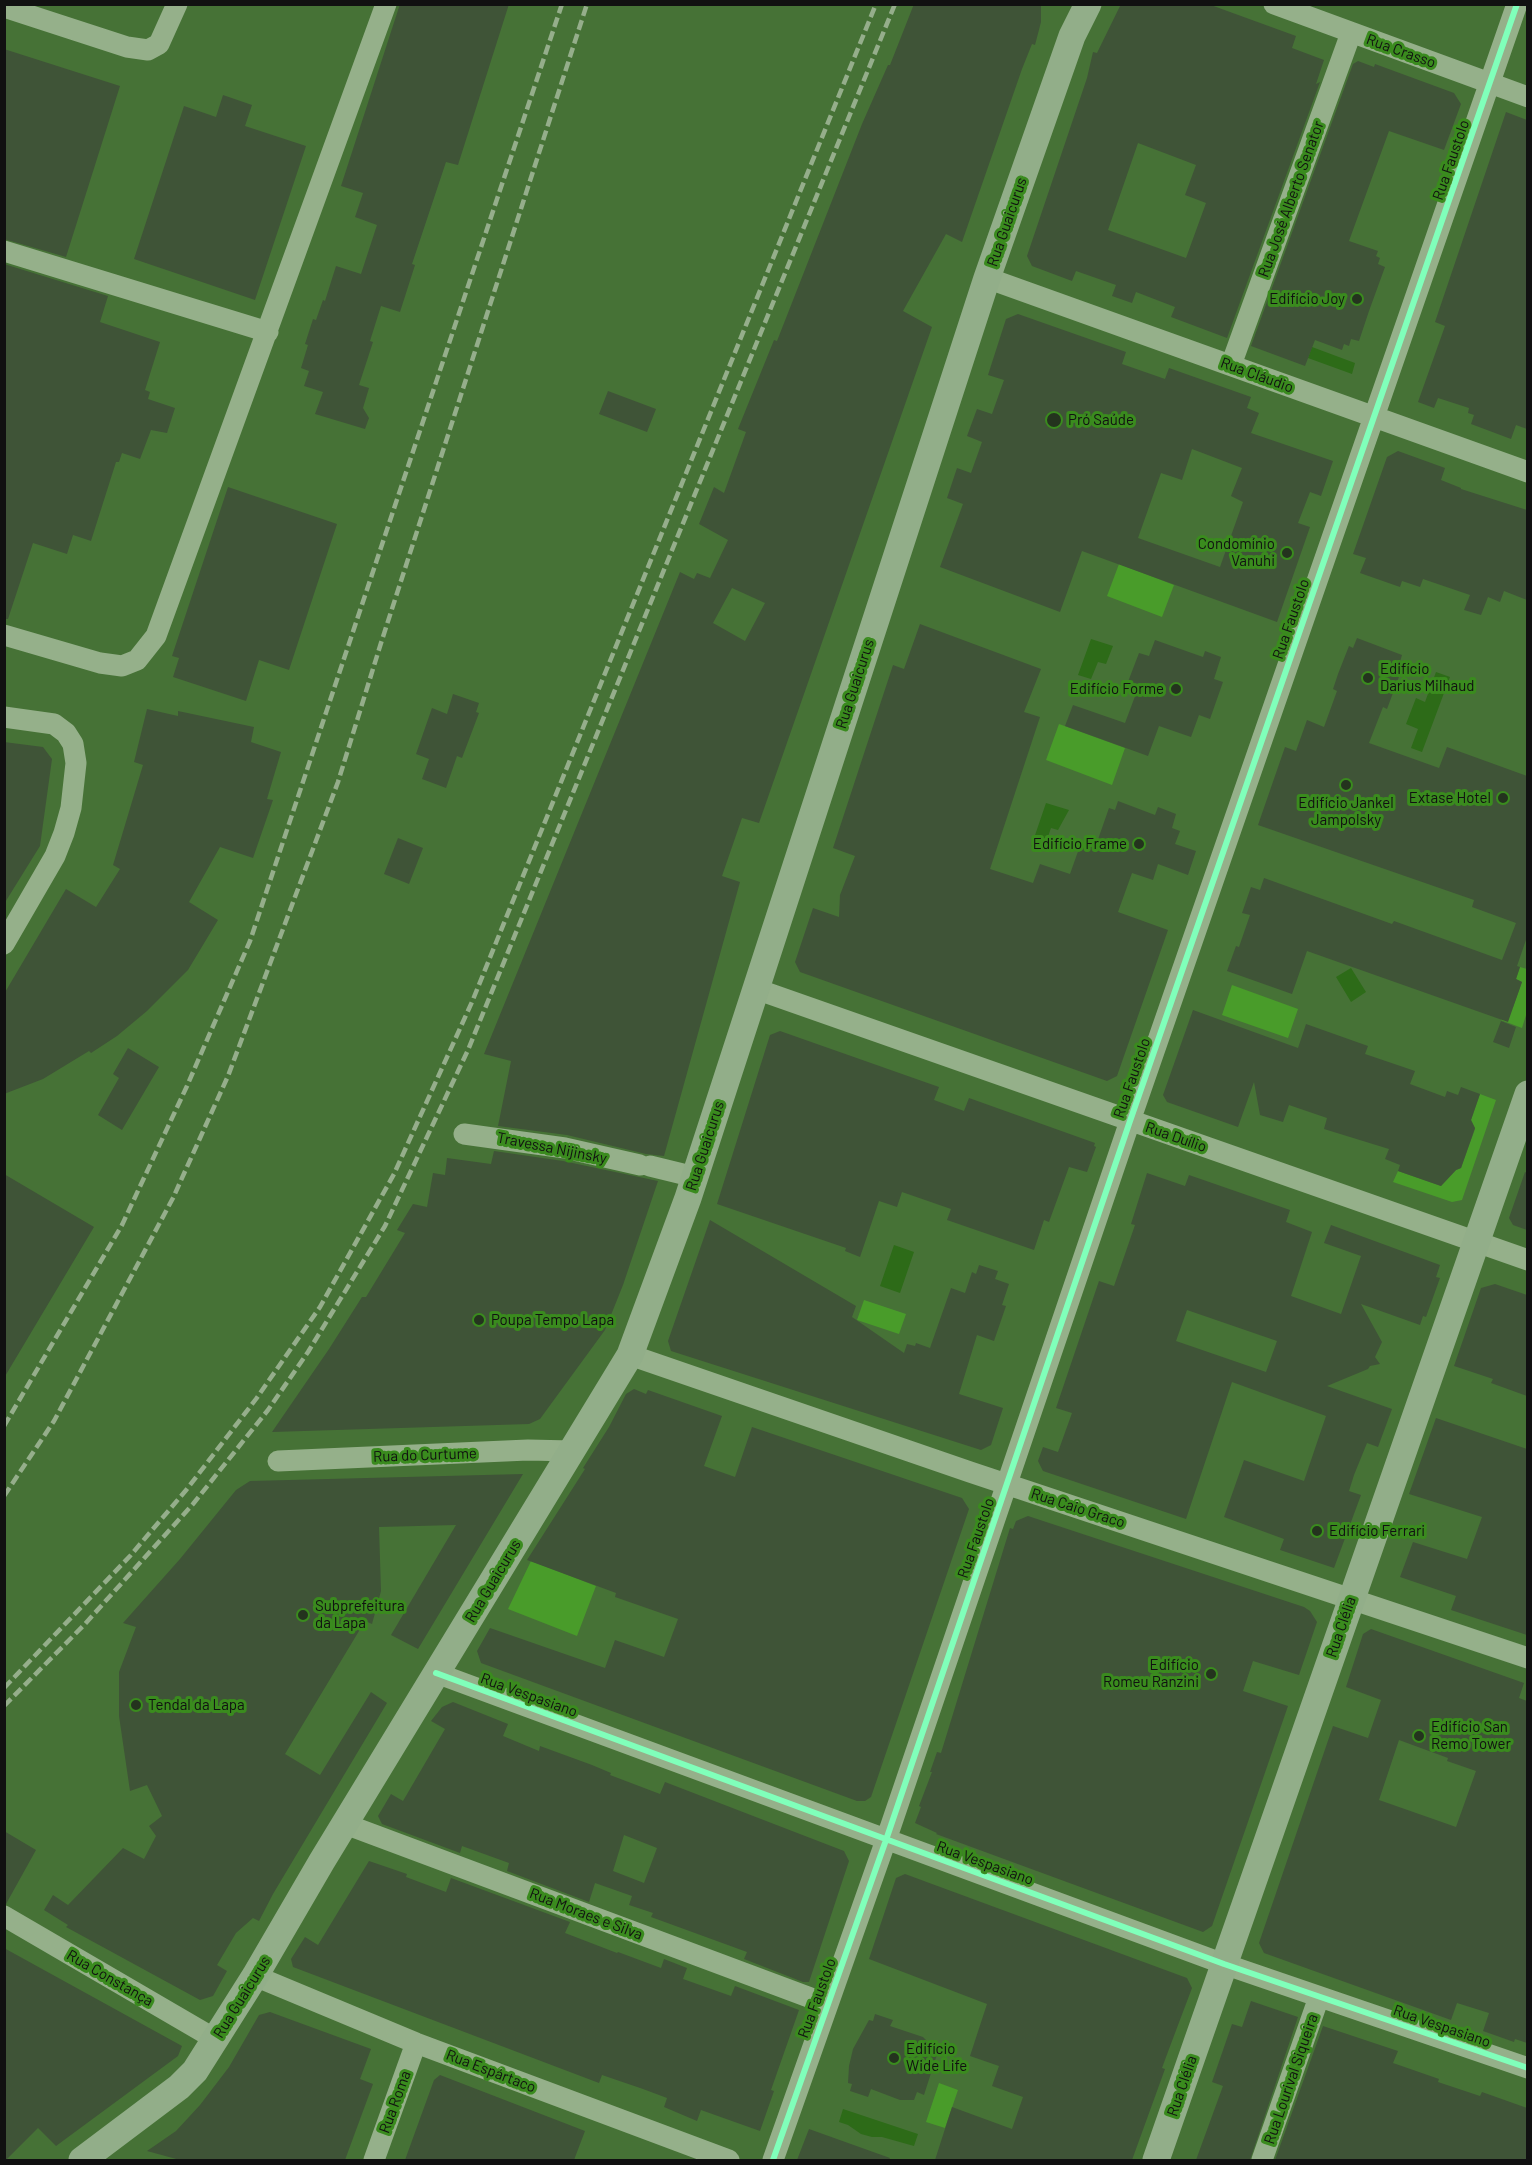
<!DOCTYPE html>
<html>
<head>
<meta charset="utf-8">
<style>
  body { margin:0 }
  #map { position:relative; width:1532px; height:2165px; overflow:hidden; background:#467236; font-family:Barlow,sans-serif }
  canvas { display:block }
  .frame { position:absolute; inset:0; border:6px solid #111; pointer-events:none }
</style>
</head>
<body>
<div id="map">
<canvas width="1532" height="2165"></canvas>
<div class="frame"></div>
</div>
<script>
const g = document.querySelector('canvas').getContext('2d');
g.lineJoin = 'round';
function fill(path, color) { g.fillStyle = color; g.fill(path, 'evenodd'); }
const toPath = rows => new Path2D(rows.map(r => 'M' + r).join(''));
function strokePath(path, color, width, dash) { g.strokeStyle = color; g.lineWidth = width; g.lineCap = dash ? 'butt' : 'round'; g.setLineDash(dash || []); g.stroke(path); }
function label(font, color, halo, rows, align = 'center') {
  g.font = font + ' Barlow,sans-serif'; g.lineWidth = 6; g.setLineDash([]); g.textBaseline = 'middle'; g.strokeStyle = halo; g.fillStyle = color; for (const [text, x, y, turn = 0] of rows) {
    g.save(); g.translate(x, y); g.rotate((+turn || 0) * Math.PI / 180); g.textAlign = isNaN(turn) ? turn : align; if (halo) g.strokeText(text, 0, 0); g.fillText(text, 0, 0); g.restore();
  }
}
const green = toPath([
  [1119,564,1174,585,1162,617,1107,596],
  [1059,724,1125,748,1112,785,1046,760],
  [1520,967,1527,969,1527,1012,1522,1028,1501,1020,1506,1005,1513,1007,1522,982,1516,979],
  [1232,985,1298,1009,1288,1038,1222,1015],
  [1480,1094,1496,1100,1462,1200,1452,1202,1393,1182,1398,1171,1441,1186,1456,1170,1461,1168,1475,1129,1471,1120],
  [864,1300,906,1314,899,1334,857,1320],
  [531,1561,596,1586,577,1636,508,1609],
  [939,2083,958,2090,945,2128,926,2122]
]);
const water = toPath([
  [1312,347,1355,363,1352,374,1308,358],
  [1091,639,1113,646,1106,664,1098,662,1091,679,1078,675],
  [1436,672,1450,677,1422,752,1411,748,1418,729,1406,724,1416,698,1425,702],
  [1046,803,1069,810,1058,830,1051,828,1043,851,1031,847],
  [1351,968,1366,992,1351,1002,1336,977],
  [894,1245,914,1252,900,1293,880,1286],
  [843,2109,918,2134,914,2146,882,2137,872,2137,861,2134,848,2125,839,2122]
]);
const building = toPath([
  [400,4,509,4,458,165,446,162,412,264,415,265,400,312,381,306,370,341,373,342,359,385,369,388,363,408,369,418,365,429,315,414,323,392,304,386,309,371,301,368,308,345,305,344,313,319,316,320,323,300,325,301,336,266,361,274,377,225,355,217,363,193,341,186],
  [914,4,1041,4,1041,22,1035,45,1032,44,1022,69,962,242,946,234,903,311,932,327,759,823,742,818,722,876,740,882,664,1156,646,1154,567,1135,498,1126,511,1061,484,1054,680,572,694,579,697,573,710,578,728,540,699,524,714,487,724,493,746,432,738,429,774,340,777,341,862,124,888,65,890,65],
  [732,588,765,603,745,641,713,623],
  [1121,4,1208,4,1296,36,1292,48,1324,60,1316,84,1320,82,1227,338,1171,317,1175,307,1136,292,1132,303,1112,296,1116,285,1076,271,1072,281,1032,266,1027,256,1087,78,1093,52,1097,53],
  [1138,143,1196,165,1185,195,1206,203,1186,258,1108,230],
  [4,49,120,86,66,257,4,239],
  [1358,61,1374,67,1375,64,1454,93,1461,104,1444,150,1389,131,1349,241,1378,251,1376,256,1380,258,1378,264,1385,267,1369,311,1359,341,1351,339,1349,346,1344,344,1342,350,1315,340,1305,366,1251,346,1353,64],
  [223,95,252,105,245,126,306,146,255,300,134,259,184,106,216,117],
  [1506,112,1527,120,1527,429,1516,425,1511,439,1471,424,1474,415,1468,413,1469,408,1438,398,1434,408,1418,402,1445,326,1435,322],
  [4,264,108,296,100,322,160,342,145,390,150,392,148,399,175,408,167,433,151,430,140,459,122,453,119,462,116,462,91,541,73,535,67,554,33,543,8,619,4,619],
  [1018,314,1126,352,1122,364,1165,379,1169,368,1251,397,1247,408,1259,413,1251,433,1333,461,1321,496,1310,492,1298,523,1310,527,1277,622,1082,551,1060,612,940,567,963,504,947,498,957,468,971,473,982,442,967,436,977,409,992,414,1004,380,988,375,1006,319],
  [1192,449,1242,468,1231,496,1243,502,1220,567,1138,538,1161,473,1182,480],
  [608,391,656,409,647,432,599,414],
  [1398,451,1445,468,1441,480,1461,488,1461,489,1527,510,1527,600,1504,591,1500,602,1488,597,1481,615,1464,610,1470,595,1423,579,1420,587,1402,581,1400,587,1360,573,1366,558,1353,554,1387,457],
  [228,487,337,524,289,670,259,660,246,701,173,677,179,658,172,656],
  [920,624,1041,669,1024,712,1040,717,990,869,1033,883,1040,864,1070,874,1081,843,1095,848,1109,808,1115,810,1118,801,1155,815,1158,807,1176,814,1172,828,1180,831,1175,844,1196,851,1188,875,1158,864,1153,880,1132,873,1118,912,1168,930,1117,1076,1107,1081,800,972,795,962,813,908,839,917,840,895,855,856,833,848,893,665,904,669],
  [1357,638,1402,655,1399,665,1403,666,1387,709,1383,707,1369,743,1439,768,1447,747,1527,776,1527,937,1517,966,1520,967,1516,979,1522,982,1508,1022,1307,951,1292,994,1227,971,1236,946,1239,947,1250,915,1242,913,1251,887,1260,890,1264,878,1392,924,1394,921,1502,960,1516,923,1472,907,1474,900,1258,825,1285,747,1296,751,1307,720,1324,727,1337,691,1333,689,1338,674,1349,646,1353,648],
  [1155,640,1203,657,1205,651,1221,657,1214,679,1223,682,1210,719,1199,715,1191,737,1159,726,1148,756,1065,726,1073,705,1125,723,1137,691,1126,687,1139,653,1149,656],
  [453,694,479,703,476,712,479,713,462,758,457,756,446,788,422,779,429,759,416,754,432,708,447,714],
  [147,709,178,716,178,711,254,727,251,742,281,752,267,799,273,800,253,858,220,847,189,902,218,920,188,970,147,1011,117,1036,91,1053,89,1051,43,1079,4,1094,4,994,66,889,96,907,120,869,113,865,143,765,134,762],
  [4,742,43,747,52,759,40,846,4,904],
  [398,838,423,848,409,884,384,874],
  [1193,1010,1298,1048,1306,1024,1368,1046,1365,1054,1415,1071,1410,1084,1445,1097,1447,1091,1458,1095,1461,1087,1480,1094,1471,1120,1475,1128,1461,1168,1456,1170,1441,1186,1398,1171,1400,1165,1385,1159,1389,1149,1324,1129,1327,1118,1289,1105,1283,1122,1260,1115,1254,1082,1238,1127,1167,1102,1163,1095],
  [1501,1021,1516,1027,1509,1048,1493,1042],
  [780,1031,939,1087,934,1100,964,1111,969,1098,1095,1143,1094,1146,1096,1147,1087,1172,1069,1167,1049,1222,1044,1220,1034,1250,947,1220,951,1209,902,1192,897,1207,879,1201,860,1257,845,1251,846,1248,717,1204,770,1035],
  [128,1048,159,1067,122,1130,98,1115,119,1078,113,1074],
  [494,1151,563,1161,658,1181,623,1285,605,1330,540,1419,529,1424,272,1432,329,1349,362,1297,366,1297,405,1233,397,1230,413,1204,427,1207,433,1173,445,1175,447,1158,491,1164],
  [1525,1172,1527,1173,1527,1230,1513,1225,1509,1218],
  [1147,1173,1185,1186,1189,1175,1290,1210,1286,1222,1312,1232,1291,1296,1341,1314,1361,1256,1324,1243,1331,1225,1440,1265,1436,1277,1440,1278,1426,1317,1423,1316,1420,1325,1361,1304,1382,1342,1375,1357,1380,1364,1370,1366,1368,1369,1327,1386,1392,1409,1378,1447,1367,1443,1354,1475,1349,1491,1361,1495,1334,1568,1280,1550,1284,1539,1224,1517,1244,1460,1304,1481,1326,1416,1232,1382,1186,1519,1043,1471,1038,1461,1043,1447,1058,1452,1072,1413,1056,1408,1099,1281,1114,1286,1135,1225,1131,1224],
  [1187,1310,1277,1341,1266,1372,1176,1341],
  [4,1174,94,1227,4,1378],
  [710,1220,856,1306,852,1317,904,1353,907,1344,915,1346,916,1343,930,1348,951,1288,965,1293,972,1272,976,1274,979,1265,998,1271,995,1279,1009,1284,1002,1305,1006,1306,994,1341,977,1335,959,1394,1003,1408,991,1445,981,1450,671,1351,668,1341],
  [1495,1284,1527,1295,1527,1396,1491,1383,1493,1379,1454,1366,1481,1288],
  [634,1389,646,1394,648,1390,722,1416,704,1466,735,1477,752,1427,962,1498,969,1509,871,1797,865,1801,857,1801,481,1663,477,1651,490,1628,605,1668,615,1640,664,1657,678,1619,615,1597,616,1593,527,1560,585,1469,583,1468,609,1427,626,1394],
  [1436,1418,1527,1449,1527,1635,1451,1610,1456,1596,1400,1577,1413,1542,1467,1559,1482,1517,1409,1494],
  [523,1474,418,1649,391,1635,456,1525,379,1527,381,1591,372,1624,365,1621,285,1754,320,1775,371,1692,387,1703,273,1894,259,1921,253,1918,236,1933,217,1965,227,1971,213,1996,200,2000,66,1927,68,1925,44,1910,53,1895,68,1905,123,1848,144,1859,156,1836,149,1826,162,1816,147,1785,130,1791,119,1716,119,1672,136,1627,123,1623,180,1559,236,1490,250,1481],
  [1028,1516,1304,1607,1310,1611,1317,1622,1299,1675,1253,1661,1243,1691,1288,1706,1212,1926,1203,1932,936,1834,937,1833,915,1823,921,1807,919,1806,932,1772,930,1772,937,1752,941,1753,1010,1528,1013,1529,1016,1521],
  [1371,1629,1524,1683,1519,1698,1527,1701,1527,2043,1515,2039,1514,2042,1483,2031,1489,2013,1457,2003,1451,2020,1264,1953,1259,1943,1333,1726,1368,1738,1381,1700,1346,1687,1363,1634],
  [1399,1740,1448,1758,1447,1761,1476,1771,1456,1827,1379,1800],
  [453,1702,508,1724,503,1736,539,1751,540,1746,592,1765,611,1773,610,1775,660,1794,665,1782,844,1851,849,1861,809,1982,803,1982,744,1959,747,1952,651,1917,653,1913,629,1905,632,1896,595,1883,589,1902,507,1871,509,1863,462,1846,460,1853,382,1824,378,1816,391,1794,403,1801,445,1729,431,1721,442,1707],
  [624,1835,657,1848,644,1883,613,1871],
  [4,1831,36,1850,6,1904,4,1903],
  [369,1861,407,1874,406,1877,446,1892,451,1878,570,1922,565,1933,617,1953,618,1952,661,1968,664,1959,687,1968,683,1979,731,1996,735,1986,799,2010,771,2090,774,2091,760,2131,701,2110,697,2121,664,2107,667,2098,643,2089,602,2075,599,2083,293,1967,291,1959,305,1937,318,1945],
  [905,1874,1187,1978,1192,1988,1169,2049,1162,2068,1165,2069,1132,2160,935,2160,952,2107,1012,2129,1023,2097,992,2086,999,2066,970,2056,987,2004,869,1959,896,1878],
  [4,1948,182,2046,178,2056,56,2146,38,2128,6,2160],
  [1251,2001,1298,2017,1250,2160,1196,2160,1223,2086,1212,2082,1232,2024,1242,2027],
  [270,2012,371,2049,360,2079,373,2084,345,2160,180,2160,147,2151,176,2131,200,2105,229,2067,259,2015],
  [875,2014,893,2020,890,2026,923,2037,931,2045,939,2048,924,2095,917,2092,914,2100,900,2100,871,2089,868,2097,850,2091,852,2084,848,2083,849,2066,853,2049,869,2020,873,2021],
  [1323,2026,1398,2051,1393,2063,1439,2079,1438,2082,1480,2096,1482,2092,1527,2108,1527,2160,1275,2160],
  [440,2075,585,2131,574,2160,405,2160,434,2080],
  [809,2129,890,2158,889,2160,797,2160]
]);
const minor = toPath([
  [1274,4,1528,97],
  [4,7,127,47,148,50,159,44,177,4],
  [4,251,268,332],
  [987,278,1528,472],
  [1231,365,1351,33],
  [4,635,100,663,122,666,137,660,156,636,386,4],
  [4,717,54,724,66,733,73,744,76,763,71,808,64,833,55,856,4,944],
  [756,989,1528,1260],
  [464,1134,565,1148,640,1165],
  [650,1166,695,1177],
  [630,1355,970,1472,1528,1658],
  [278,1461,528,1450,572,1451],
  [436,1673,1224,1964,1528,2068],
  [345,1824,827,2004],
  [4,1916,215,2039],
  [255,1976,416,2043,729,2160],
  [374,2160,416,2043],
  [773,2160,886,1840,1130,1121,1517,4],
  [1262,2160,1319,1997]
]);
const major = toPath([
  [82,2160,179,2087,195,2071,255,1976,322,1861,630,1355,688,1198,987,278,1072,36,1088,4],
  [1156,2160,1528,1094]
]);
const rail = toPath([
  [4,1426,122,1225,187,1086,250,941,562,4],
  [4,1496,54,1421,173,1198,228,1076,338,782,381,643,587,4],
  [4,1688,130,1556,187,1489,256,1399,320,1307,394,1174,472,1002,876,4],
  [4,1706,84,1625,193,1504,268,1410,308,1352,385,1226,468,1050,895,4]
]);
const cycleway = toPath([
  [436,1673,1224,1964,1528,2068],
  [773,2160,886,1840,1130,1121,1517,4]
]);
const markers = [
  [1357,299,6,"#24331e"],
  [1054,420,8,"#24331e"],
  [1287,553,6,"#24331e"],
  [1368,678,6,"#24331e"],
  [1176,689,6,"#24331e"],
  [1346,785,6,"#24331e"],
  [1503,798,6,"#24331e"],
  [1139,844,6,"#24331e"],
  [479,1320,6,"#24331e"],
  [1317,1531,6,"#24331e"],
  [303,1615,6,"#24331e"],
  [1211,1674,6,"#24331e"],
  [136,1705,6,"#24331e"],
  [1419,1736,6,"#24331e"],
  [894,2058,6,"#24331e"]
];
const streetNames = [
  ["Rua Crasso",1401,51,20],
  ["Rua Faustolo",1451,160,-71],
  ["Rua José Alberto Senator",1291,199,-70],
  ["Rua Guaicurus",1007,222,-71],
  ["Rua Cláudio",1257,375,20],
  ["Rua Faustolo",1291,619,-71],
  ["Rua Guaicurus",855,684,-72],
  ["Rua Faustolo",1132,1078,-71],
  ["Rua Duílio",1176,1137,19],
  ["Rua Guaicurus",705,1146,-72],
  ["Travessa Nijinsky",552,1148,11],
  ["Rua do Curtume",425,1455,-2],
  ["Rua Caio Graco",1078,1508,18],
  ["Rua Faustolo",976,1538,-71],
  ["Rua Guaicurus",493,1581,-59],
  ["Rua Clélia",1341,1627,-71],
  ["Rua Vespasiano",529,1695,20],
  ["Rua Vespasiano",985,1863,20],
  ["Rua Moraes e Silva",586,1914,21],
  ["Rua Constança",110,1978,30],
  ["Rua Guaicurus",242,1997,-58],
  ["Rua Faustolo",817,1998,-70],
  ["Rua Vespasiano",1442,2026,19],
  ["Rua Espártaco",491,2071,21],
  ["Rua Lourival Siqueira",1291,2079,-71],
  ["Rua Clélia",1182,2086,-71],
  ["Rua Roma",395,2102,-70]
];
const poiNames = [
  ["Edifício Joy",1345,299,"right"],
  ["Pró Saúde",1068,420],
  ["Condomínio",1275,544,"right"],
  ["Vanuhi",1275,561,"right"],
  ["Edifício",1380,669],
  ["Darius Milhaud",1380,686],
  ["Edifício Forme",1164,689,"right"],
  ["Extase Hotel",1491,798,"right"],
  ["Edifício Jankel",1346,803,"center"],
  ["Jampolsky",1346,820,"center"],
  ["Edifício Frame",1127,844,"right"],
  ["Poupa Tempo Lapa",491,1320],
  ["Edifício Ferrari",1329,1531],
  ["Subprefeitura",315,1606],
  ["da Lapa",315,1623],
  ["Edifício",1199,1665,"right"],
  ["Romeu Ranzini",1199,1682,"right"],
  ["Tendal da Lapa",148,1705],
  ["Edifício San",1431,1727],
  ["Remo Tower",1431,1744],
  ["Edifício",906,2049],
  ["Wide Life",906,2066]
];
fill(green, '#499c2a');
fill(water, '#2d6b18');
fill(building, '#3f5437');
strokePath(minor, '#95b08a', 21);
strokePath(major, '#92ae89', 27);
strokePath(rail, '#95ae8b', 4.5, [10, 4.5]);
strokePath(cycleway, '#80ffba', 6);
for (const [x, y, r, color] of markers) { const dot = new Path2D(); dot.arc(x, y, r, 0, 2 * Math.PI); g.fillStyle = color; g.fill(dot); strokePath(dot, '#3a8b1e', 2); }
label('15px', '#111', '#3a8b1e', streetNames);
label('15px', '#111', '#3a8b1e', poiNames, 'left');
</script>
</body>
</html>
